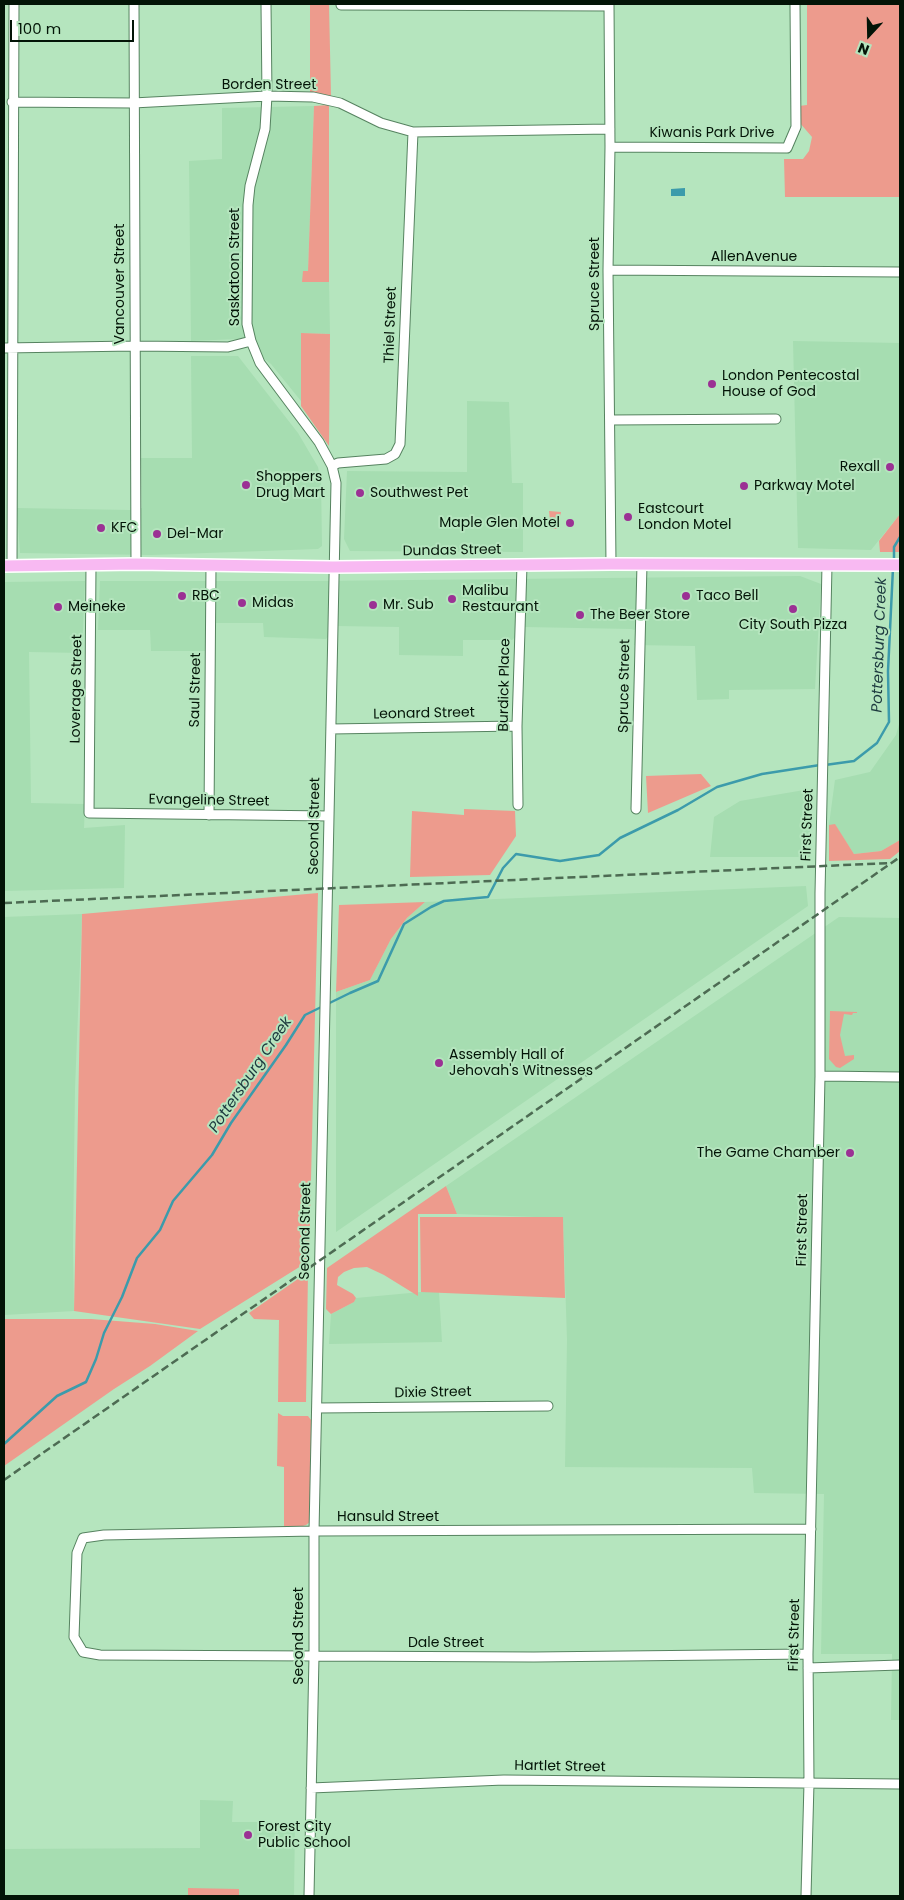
<!DOCTYPE html>
<html>
<head>
<meta charset="utf-8">
<style>
  body { margin:0 }
  #map { position:relative; width:904px; height:1900px; overflow:hidden; background:#b5e5be; font-family:Poppins,sans-serif }
  canvas { display:block }
  .frame { position:absolute; inset:0; border:5px solid #031407; pointer-events:none }
  .north { position:absolute; left:844px; top:10px; width:50px; height:50px; -webkit-text-stroke:4px #b5e5be; paint-order:stroke; rotate:201deg; font-size:14px; font-weight:700; line-height:20px; text-align:center; color:#031407 }
  .north::after { content:''; display:block; margin:auto; width:18px; height:22px; background:#031407; clip-path:polygon(50% 0,100% 100%,50% 72%,0 100%) }
  .scale { position:absolute; left:10px; top:20px; width:124px; height:22px; box-sizing:border-box; border:2px solid #031407; border-top:0; padding-left:6px; font-size:15px; line-height:18px; white-space:nowrap; color:#031407; -webkit-text-stroke:4px #b5e5be; paint-order:stroke }
</style>
</head>
<body>
<div id="map">
<canvas width="904" height="1900"></canvas>
<div class="frame"></div>
<div class="north">N</div>
<div class="scale">100 m</div>
</div>
<script>
const g = document.querySelector('canvas').getContext('2d');
g.lineJoin = 'round';
function fill(path, color) { g.fillStyle = color; g.fill(path, 'evenodd'); }
const toPath = rows => new Path2D(rows.map(r => 'M' + r).join(''));
function strokePath(path, color, width, dash) { g.strokeStyle = color; g.lineWidth = width; g.lineCap = dash ? 'butt' : 'round'; g.setLineDash(dash || []); g.stroke(path); }
function label(font, color, halo, rows, align = 'center') {
  g.font = font + ' Poppins,sans-serif'; g.lineWidth = 4; g.setLineDash([]); g.textBaseline = 'middle'; g.strokeStyle = halo; g.fillStyle = color; for (const [text, x, y, turn = 0] of rows) {
    g.save(); g.translate(x, y); g.rotate((+turn || 0) * Math.PI / 180); g.textAlign = isNaN(turn) ? turn : align; if (halo) g.strokeText(text, 0, 0); g.fillText(text, 0, 0); g.restore();
  }
}
const built = toPath([
  [314,106,308,271,302,282,329,282,330,334,301,333,301,401,271,364,238,339,191,341,189,161,222,159,222,108],
  [793,341,900,343,900,514,871,550,798,548],
  [191,356,238,356,298,433,318,467,321,481,322,546,318,549,151,555,20,553,17,508,130,510,142,508,141,458,192,458],
  [467,401,509,402,512,483,523,483,523,552,350,551,344,539,347,471,467,472],
  [800,576,821,584,815,689,729,690,729,699,697,700,695,646,634,645,635,630,631,629,525,627,512,640,463,640,463,656,399,655,399,627,337,626,326,639,264,637,263,623,214,623,214,650,205,651,151,651,150,630,98,630,100,581,315,581],
  [85,581,82,653,29,652,31,803,85,804,84,828,125,825,124,888,4,891,4,582],
  [900,721,900,840,881,851,854,854,835,825,829,825,835,780,870,772,896,735],
  [810,789,810,857,710,857,714,817,740,801],
  [806,886,808,906,336,1232,336,992,370,980,391,939,407,918,425,902],
  [82,914,75,1088,73,1246,74,1311,4,1315,4,917],
  [839,917,900,918,900,1720,891,1720,892,1654,821,1654,824,1494,754,1493,752,1468,565,1467,567,1340,563,1218,457,1214,446,1186],
  [421,1292,439,1292,442,1342,329,1344,331,1314,354,1302,356,1298],
  [200,1800,233,1801,232,1822,295,1822,294,1896,4,1896,4,1849,200,1848]
]);
const green = toPath([
  [310,4,329,4,331,96,310,93],
  [807,4,900,4,900,197,785,197,784,159,803,159,809,151,812,137,799,122,799,106,807,105],
  [329,105,329,282,302,282,303,271,308,271,314,106],
  [301,333,330,334,329,446,301,406],
  [549,511,561,512,558,529,551,529],
  [900,514,900,552,880,552,879,541],
  [701,774,711,786,648,813,646,776],
  [464,809,515,811,516,836,490,875,410,877,412,811,464,815],
  [835,824,854,854,881,851,900,840,900,851,890,859,829,861,829,825],
  [318,893,309,1261,200,1329,74,1311,82,914],
  [425,902,407,918,391,939,370,980,336,992,339,905],
  [830,1011,857,1012,857,1013,853,1013,852,1015,844,1014,840,1035,845,1056,854,1055,854,1059,840,1068,836,1067,829,1059],
  [446,1186,457,1214,418,1214,418,1296,384,1275,367,1267,354,1268,344,1272,338,1277,337,1285,353,1294,356,1298,354,1302,331,1314,326,1309,327,1268],
  [420,1217,563,1217,565,1298,421,1292],
  [308,1272,306,1402,278,1402,279,1320,254,1319,249,1313],
  [4,1319,91,1319,155,1324,198,1331,150,1366,114,1389,4,1466],
  [278,1413,283,1416,308,1416,311,1420,310,1522,306,1525,296,1528,284,1528,284,1467,277,1466],
  [188,1888,239,1889,239,1896,188,1896]
]);
const water = toPath([
  [685,188,685,196,671,196,671,189]
]);
const stream = toPath([
  [894,562,894,547,900,537],
  [825,765,854,761,877,743,889,722,888,671,893,568],
  [4,1444,57,1396,86,1382,96,1359,104,1333,122,1297,137,1258,160,1230,173,1201,212,1155,231,1123,286,1045,305,1015,350,993,378,981,404,924,431,907,444,901,488,897,503,868,516,854,560,861,599,855,620,838,678,810,717,787,762,774,820,765]
]);
const minor = toPath([
  [134,4,136,564],
  [266,4,267,96,265,129,250,186,248,205,247,324,251,341,260,363,319,442,332,466,336,483,314,1531,314,1656,309,1896],
  [609,4,610,147,608,270,611,564],
  [341,5,609,6],
  [12,102,133,103,267,96,313,97,340,103,381,123,413,132,610,129],
  [610,147,787,148,796,127,795,4],
  [608,270,900,272],
  [4,348,134,346,228,347,251,341],
  [610,420,776,419],
  [332,466,338,463,386,459,395,454,400,444,413,132],
  [91,565,89,813,329,816],
  [12,566,14,4],
  [331,729,517,726],
  [518,805,517,726,522,565],
  [636,809,642,564],
  [209,815,211,565],
  [820,1076,900,1077],
  [317,1408,548,1406],
  [808,1654,534,1657,100,1655,83,1652,74,1637,77,1553,83,1538,104,1535,314,1531,811,1529],
  [808,1668,900,1665],
  [311,1788,504,1780,900,1784],
  [806,1896,809,1783,808,1654,820,1076,820,893,827,565]
]);
const major = toPath([
  [4,566,136,564,333,567,611,564,900,565]
]);
const rail = toPath([
  [4,903,890,863],
  [4,1480,900,857]
]);
const markers = [
  [712,384,5,"#9b3194"],
  [890,467,5,"#9b3194"],
  [246,485,5,"#9b3194"],
  [744,486,5,"#9b3194"],
  [360,493,5,"#9b3194"],
  [628,517,5,"#9b3194"],
  [570,523,5,"#9b3194"],
  [101,528,5,"#9b3194"],
  [157,534,5,"#9b3194"],
  [182,596,5,"#9b3194"],
  [686,596,5,"#9b3194"],
  [452,599,5,"#9b3194"],
  [242,603,5,"#9b3194"],
  [373,605,5,"#9b3194"],
  [58,607,5,"#9b3194"],
  [793,609,5,"#9b3194"],
  [580,615,5,"#9b3194"],
  [439,1063,5,"#9b3194"],
  [850,1153,5,"#9b3194"],
  [248,1835,5,"#9b3194"]
];
const streetNames = [
  ["Borden Street",269,85],
  ["Kiwanis Park Drive",712,133],
  ["AllenAvenue",754,257],
  ["Saskatoon Street",235,267,-90],
  ["Vancouver Street",120,284,-90],
  ["Spruce Street",595,284,-90],
  ["Thiel Street",391,325,-88],
  ["Dundas Street",452,551,-1],
  ["Burdick Place",505,685,-89],
  ["Spruce Street",625,686,-89],
  ["Loverage Street",77,689,-89],
  ["Saul Street",196,690,-89],
  ["Leonard Street",424,714,-1],
  ["Evangeline Street",209,801,1],
  ["First Street",808,825,-88],
  ["Second Street",315,826,-89],
  ["First Street",803,1230,-89],
  ["Second Street",306,1231,-89],
  ["Dixie Street",433,1393,-1],
  ["Hansuld Street",388,1517],
  ["First Street",795,1635,-89],
  ["Second Street",299,1636,-90],
  ["Dale Street",446,1643],
  ["Hartlet Street",560,1767,1]
];
const poiNames = [
  ["London Pentecostal",722,376],
  ["House of God",722,392],
  ["Rexall",880,467,"right"],
  ["Shoppers",256,477],
  ["Drug Mart",256,493],
  ["Parkway Motel",754,486],
  ["Southwest Pet",370,493],
  ["Eastcourt",638,509],
  ["London Motel",638,525],
  ["Maple Glen Motel",560,523,"right"],
  ["KFC",111,528],
  ["Del-Mar",167,534],
  ["Malibu",462,591],
  ["Restaurant",462,607],
  ["RBC",192,596],
  ["Taco Bell",696,596],
  ["Midas",252,603],
  ["Mr. Sub",383,605],
  ["Meineke",68,607],
  ["The Beer Store",590,615],
  ["City South Pizza",793,625,"center"],
  ["Assembly Hall of",449,1055],
  ["Jehovah's Witnesses",449,1071],
  ["The Game Chamber",840,1153,"right"],
  ["Forest City",258,1827],
  ["Public School",258,1843]
];
const waterNames = [
  ["Pottersburg Creek",880,645,-88],
  ["Pottersburg Creek",251,1075,-56]
];
fill(built, '#a6ddb1');
fill(green, '#ed9b8d');
fill(water, '#3c9bab');
strokePath(stream, '#3c9bab', 2.5);
strokePath(minor, '#568360', 11);
strokePath(major, '#fff', 14);
strokePath(minor, '#fff', 9);
strokePath(major, '#f8b9f2', 11);
strokePath(rail, '#4d6b53', 2.5, [8, 4]);
for (const [x, y, r, color] of markers) { const dot = new Path2D(); dot.arc(x, y, r, 0, 2 * Math.PI); g.fillStyle = color; g.fill(dot); strokePath(dot, '#b5e5be', 2); }
label('14px', '#031407', '#b5e5be', streetNames);
label('14px', '#031407', '#b5e5be', poiNames, 'left');
label('italic 15px', '#1c393e', '#b5e5be', waterNames);
</script>
</body>
</html>
